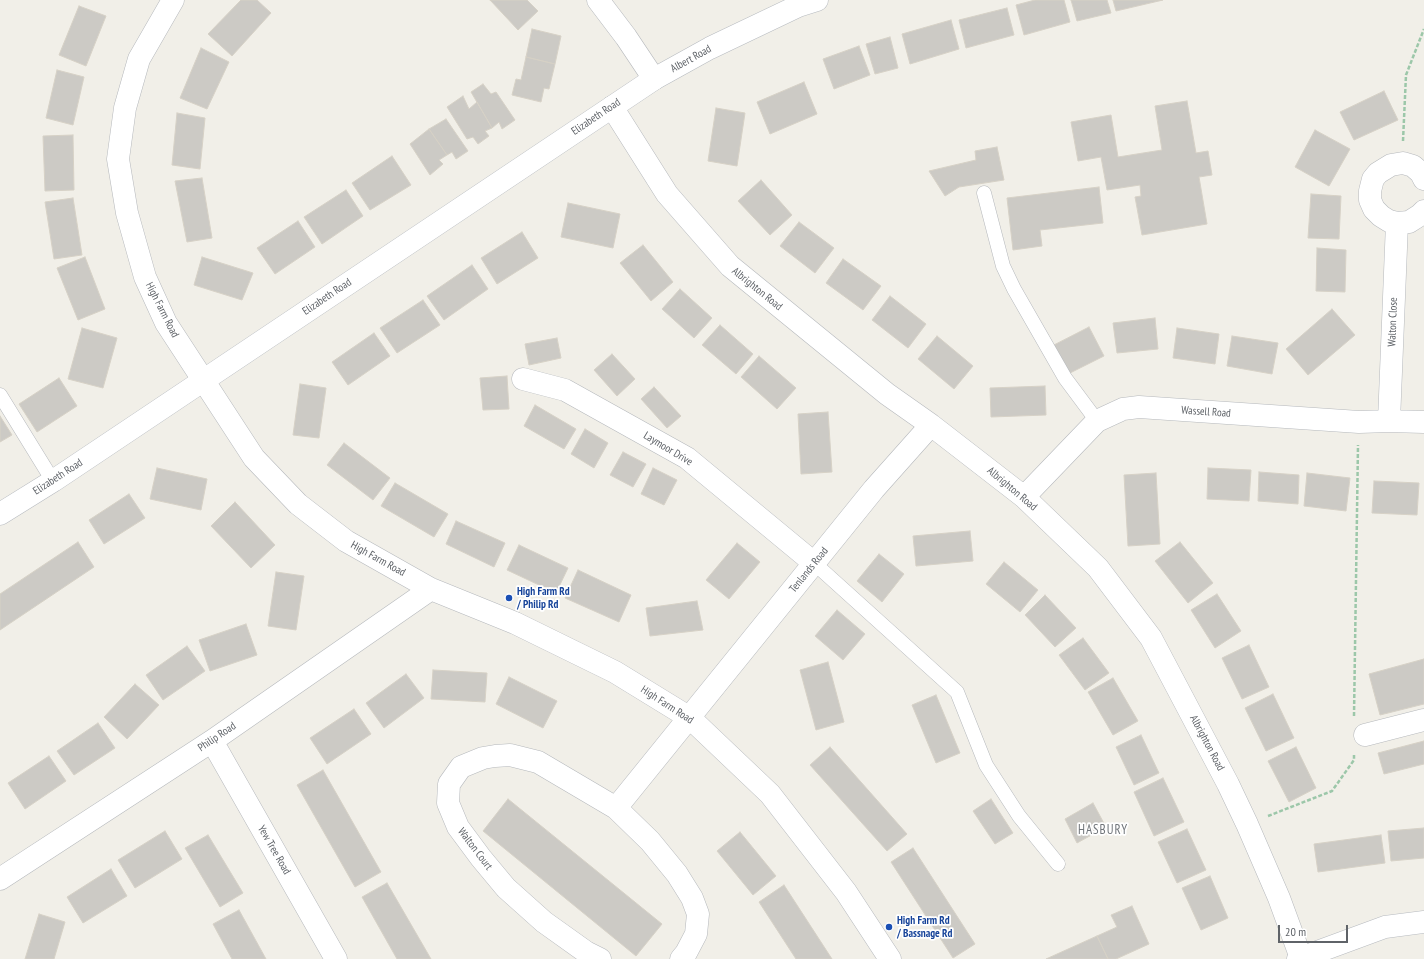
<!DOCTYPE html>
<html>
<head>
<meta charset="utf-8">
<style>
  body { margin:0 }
  #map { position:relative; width:1424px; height:959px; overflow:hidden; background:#f1efe8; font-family:"PT Sans Narrow",sans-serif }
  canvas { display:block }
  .scale { position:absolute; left:1278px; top:925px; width:70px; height:18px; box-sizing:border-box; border:2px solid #5f6368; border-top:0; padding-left:5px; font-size:12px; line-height:14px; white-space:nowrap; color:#5f6368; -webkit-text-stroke:3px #fff; paint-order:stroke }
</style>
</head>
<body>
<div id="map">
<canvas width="1424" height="959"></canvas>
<div class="scale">20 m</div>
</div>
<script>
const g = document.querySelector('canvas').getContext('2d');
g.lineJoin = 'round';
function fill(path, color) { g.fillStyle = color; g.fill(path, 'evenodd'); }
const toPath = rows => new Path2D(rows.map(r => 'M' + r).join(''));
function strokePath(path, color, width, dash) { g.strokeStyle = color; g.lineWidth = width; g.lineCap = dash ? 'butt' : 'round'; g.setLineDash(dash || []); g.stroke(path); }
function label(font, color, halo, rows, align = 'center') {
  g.font = font + ' "PT Sans Narrow",sans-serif'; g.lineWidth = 3.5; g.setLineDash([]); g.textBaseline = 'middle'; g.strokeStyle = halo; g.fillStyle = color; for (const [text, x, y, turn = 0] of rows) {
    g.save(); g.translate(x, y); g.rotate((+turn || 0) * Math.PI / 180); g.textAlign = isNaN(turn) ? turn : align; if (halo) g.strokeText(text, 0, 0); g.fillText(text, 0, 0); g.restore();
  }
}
const building = toPath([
  [241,0,257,0,271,13,232,56,208,34,241,0],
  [490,0,527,0,538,11,518,30,490,0],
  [1035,0,1064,0,1070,22,1024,35,1016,5,1035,0],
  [1071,0,1107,0,1111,13,1077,21,1071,0],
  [1113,0,1163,0,1116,11,1113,0],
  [79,6,106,16,86,66,59,55,79,6],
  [1007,8,1014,35,966,48,959,20,1007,8],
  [951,20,959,49,910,64,902,34,951,20],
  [532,29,561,36,555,64,526,57,532,29],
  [890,37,898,68,875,74,866,44,890,37],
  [859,46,870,75,834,89,823,59,859,46],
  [201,48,229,62,207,109,180,98,201,48],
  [526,57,555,64,549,89,544,88,541,102,512,95,516,79,521,80,526,57],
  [57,70,84,77,73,125,46,118,57,70],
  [804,82,817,114,770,134,757,102,804,82],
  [483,84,491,94,496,92,515,120,502,129,499,122,492,128,471,92,483,84],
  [1384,91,1398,120,1354,140,1340,112,1384,91],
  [463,96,469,109,477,102,492,128,485,131,489,136,478,144,473,137,467,139,447,107,463,96],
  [1187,101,1196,153,1208,151,1212,175,1199,177,1207,224,1142,235,1135,197,1141,196,1140,185,1107,190,1101,157,1078,161,1071,122,1111,115,1118,157,1162,150,1155,106,1187,101],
  [716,108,745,113,737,166,708,161,716,108],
  [177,113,205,118,200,169,172,165,177,113],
  [446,119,468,151,456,159,452,152,447,155,429,129,446,119],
  [429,129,447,155,439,160,443,164,430,175,410,144,429,129],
  [1315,130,1350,149,1329,186,1295,167,1315,130],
  [73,135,74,190,45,191,43,136,73,135],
  [997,147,1004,180,959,187,945,196,929,171,976,160,975,151,997,147],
  [392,156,411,185,370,210,352,183,392,156],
  [202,178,212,238,187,242,175,181,202,178],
  [761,180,792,215,770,235,738,201,761,180],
  [1099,187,1103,223,1040,230,1042,246,1013,250,1007,198,1099,187],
  [346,190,363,216,322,244,304,217,346,190],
  [1311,194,1341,196,1339,239,1308,238,1311,194],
  [73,198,82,255,54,259,45,202,73,198],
  [568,203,620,214,613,248,561,237,568,203],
  [298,221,315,247,275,274,257,248,298,221],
  [799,222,834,248,815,273,780,246,799,222],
  [522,232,538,258,497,284,481,258,522,232],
  [643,245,673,282,651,301,620,263,643,245],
  [1317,248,1346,250,1345,292,1316,291,1317,248],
  [85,257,105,309,78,320,57,268,85,257],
  [202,257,253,273,242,300,194,285,202,257],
  [843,259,881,286,863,310,826,283,843,259],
  [472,265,488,289,444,320,427,296,472,265],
  [680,289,712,318,694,338,662,309,680,289],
  [890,296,926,324,908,348,872,320,890,296],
  [423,300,440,325,397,353,380,328,423,300],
  [1332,309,1355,335,1308,375,1286,349,1332,309],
  [1155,318,1158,349,1117,353,1113,323,1155,318],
  [720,325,753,354,736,374,702,345,720,325],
  [1089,327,1104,356,1064,376,1050,347,1089,327],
  [82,328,117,338,103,388,68,379,82,328],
  [1177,328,1219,334,1215,364,1173,358,1177,328],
  [374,333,390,356,348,385,332,362,374,333],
  [937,336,973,366,954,389,918,359,937,336],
  [1232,336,1278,343,1272,374,1227,366,1232,336],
  [557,338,561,358,529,365,525,344,557,338],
  [612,354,635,379,617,396,594,370,612,354],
  [759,356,796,388,777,409,741,377,759,356],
  [507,376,509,409,483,410,480,378,507,376],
  [59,378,77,406,37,432,19,404,59,378],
  [300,384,326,388,319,438,293,435,300,384],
  [1045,386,1046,415,991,417,990,388,1045,386],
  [654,387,681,416,667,428,641,399,654,387],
  [535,405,576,429,564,449,524,426,535,405],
  [828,412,832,472,801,474,798,414,828,412],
  [0,416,12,435,0,442,0,416],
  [585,429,608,443,594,468,571,454,585,429],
  [344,443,390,478,373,500,327,465,344,443],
  [623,452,646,464,633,487,610,475,623,452],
  [157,468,207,479,201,510,150,499,157,468],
  [653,468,677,480,664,505,641,494,653,468],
  [1208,468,1251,470,1249,501,1207,499,1208,468],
  [1259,472,1299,475,1298,504,1258,501,1259,472],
  [1156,473,1160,544,1128,546,1124,475,1156,473],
  [1307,473,1350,478,1346,511,1304,506,1307,473],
  [1374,481,1419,483,1417,515,1372,513,1374,481],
  [395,483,448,514,434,537,381,506,395,483],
  [129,494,145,518,104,544,89,520,129,494],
  [235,502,275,545,251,568,211,526,235,502],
  [456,521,505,543,494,567,446,544,456,521],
  [970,531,973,561,916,566,913,536,970,531],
  [78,542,94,567,0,630,0,594,78,542],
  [1180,542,1213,583,1188,603,1155,561,1180,542],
  [737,543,760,562,729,599,706,580,737,543],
  [519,545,568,568,556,593,507,570,519,545],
  [879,554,904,574,882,602,857,581,879,554],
  [1004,562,1038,590,1020,612,986,584,1004,562],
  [578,570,631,595,619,622,565,598,578,570],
  [276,572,304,576,296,630,268,626,276,572],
  [1217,594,1241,631,1215,648,1191,610,1217,594],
  [1045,595,1076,628,1055,647,1025,615,1045,595],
  [697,601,703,630,650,636,646,608,697,601],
  [837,610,865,634,843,660,815,636,837,610],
  [246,624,257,655,210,671,199,640,246,624],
  [1083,638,1109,673,1085,690,1059,655,1083,638],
  [1249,645,1269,687,1242,699,1222,658,1249,645],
  [187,646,205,671,163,700,146,675,187,646],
  [1424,659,1424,704,1380,715,1369,674,1424,659],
  [828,662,844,722,816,730,800,670,828,662],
  [433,670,487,673,485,702,431,699,433,670],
  [406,674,424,698,384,728,366,703,406,674],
  [509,677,557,701,543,728,496,704,509,677],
  [1113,678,1138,721,1113,735,1088,692,1113,678],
  [135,684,159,705,127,739,104,717,135,684],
  [1273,694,1294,738,1266,751,1245,708,1273,694],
  [936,695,960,753,936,763,912,705,936,695],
  [354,709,371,734,327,764,310,738,354,709],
  [98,723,115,748,74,775,57,751,98,723],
  [1141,735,1159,773,1134,785,1116,747,1141,735],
  [1424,741,1424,764,1384,774,1378,753,1424,741],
  [830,747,907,834,887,851,810,765,830,747],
  [1296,747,1316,788,1289,802,1268,761,1296,747],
  [49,756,66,781,25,809,8,783,49,756],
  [323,770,381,872,355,887,297,785,323,770],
  [1163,778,1184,822,1154,836,1134,792,1163,778],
  [508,799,662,924,636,956,483,831,508,799],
  [991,799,1013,833,995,844,973,811,991,799],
  [1093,803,1106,827,1077,843,1065,819,1093,803],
  [1424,828,1424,858,1391,861,1388,831,1424,828],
  [1187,829,1206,870,1177,883,1158,842,1187,829],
  [165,831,182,859,135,888,118,860,165,831],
  [740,832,776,876,753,895,717,851,740,832],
  [208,835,243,893,220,907,185,848,208,835],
  [1381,835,1385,863,1318,872,1314,844,1381,835],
  [913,848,975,944,953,958,891,862,913,848],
  [111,869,127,896,83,923,67,897,111,869],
  [1210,876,1228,918,1201,930,1182,888,1210,876],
  [387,883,431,959,397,959,362,897,387,883],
  [784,885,832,959,796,959,759,902,784,885],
  [1132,906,1149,944,1116,959,1108,959,1097,936,1117,927,1111,915,1132,906],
  [239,910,266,959,232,959,213,924,239,910],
  [39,914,65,922,54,959,25,959,39,914],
  [1097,936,1108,959,1046,959,1097,936]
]);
const path = toPath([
  [1403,141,1406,75,1424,29],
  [1354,716,1358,445],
  [1268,816,1332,791,1354,760,1354,755]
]);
const lane = toPath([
  [984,193,1003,266,1014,289,1065,378,1097,421],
  [0,395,53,481],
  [814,563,957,692,986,765,1019,816,1058,864]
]);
const street = toPath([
  [173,0,139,59,125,108,118,159,127,213,145,277,166,323,254,458,298,504,346,541,431,589,515,623,615,672,690,718,770,794,846,892,890,959],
  [598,0,626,37,654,79],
  [612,107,667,194,730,266,887,394,931,425,1024,497,1098,568,1151,638,1228,784,1247,824,1279,898,1301,958],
  [1424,179,1421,173,1413,166,1403,163,1391,165,1378,173,1373,179,1370,191,1370,200,1374,209,1381,216,1389,221,1397,223,1409,222,1420,215,1424,211],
  [523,379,565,390,687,458,814,563],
  [1389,421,1397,223],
  [1024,497,1097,421,1123,409,1139,407,1359,422,1389,421,1424,422],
  [1365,735,1424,720],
  [212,741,336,959],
  [616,808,874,489,931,425],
  [0,879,212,741,431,589],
  [600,959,586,952,544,922,506,888,481,858,458,827,448,803,449,784,461,767,483,758,495,756,510,755,538,762,616,808,650,841,677,874,692,898,698,914,696,934,686,953,681,959]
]);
const secondary = toPath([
  [0,514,53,481,654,79,710,48,798,6,817,0],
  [1298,959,1385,927,1424,922]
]);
const markers = [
  [509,598,4,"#1a4fb4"],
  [889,927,4,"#1a4fb4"]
];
const streetNames = [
  ["Albert Road",691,59,-29],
  ["Elizabeth Road",596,117,-34],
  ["Albrighton Road",757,289,39],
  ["Elizabeth Road",327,297,-34],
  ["High Farm Road",162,310,63],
  ["Walton Close",1393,322,-88],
  ["Wassell Road",1206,412,4],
  ["Laymoor Drive",668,449,31],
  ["Elizabeth Road",58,477,-33],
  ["Albrighton Road",1012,489,40],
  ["High Farm Road",378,559,29],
  ["Tenlands Road",809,570,-51],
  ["High Farm Road",667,705,33],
  ["Philip Road",217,737,-34],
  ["Albrighton Road",1207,743,62],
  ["Walton Court",475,849,53],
  ["Yew Tree Road",274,850,60]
];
const transitNames = [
  ["High Farm Rd",517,592],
  ["/ Philip Rd",517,605],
  ["High Farm Rd",897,921],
  ["/ Bassnage Rd",897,934]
];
const quarterNames = [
  ["HASBURY",1103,830]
];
fill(building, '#cccac5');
strokePath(building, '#d6d1c6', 1);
strokePath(lane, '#b5b8bc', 15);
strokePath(street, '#b5b8bc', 23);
strokePath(secondary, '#b6babf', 23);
strokePath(path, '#9cc7a9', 2.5, [4, 2]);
strokePath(lane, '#fff', 14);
strokePath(street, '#fff', 22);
strokePath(secondary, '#fff', 22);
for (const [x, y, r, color] of markers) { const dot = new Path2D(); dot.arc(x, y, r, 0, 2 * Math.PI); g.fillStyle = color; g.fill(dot); strokePath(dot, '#fff', 1.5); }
label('11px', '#5f6368', '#fff', streetNames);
label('bold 11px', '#164399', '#fff', transitNames, 'left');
g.letterSpacing = '1px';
label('13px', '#70757a', '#fff', quarterNames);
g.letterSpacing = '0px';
</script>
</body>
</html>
